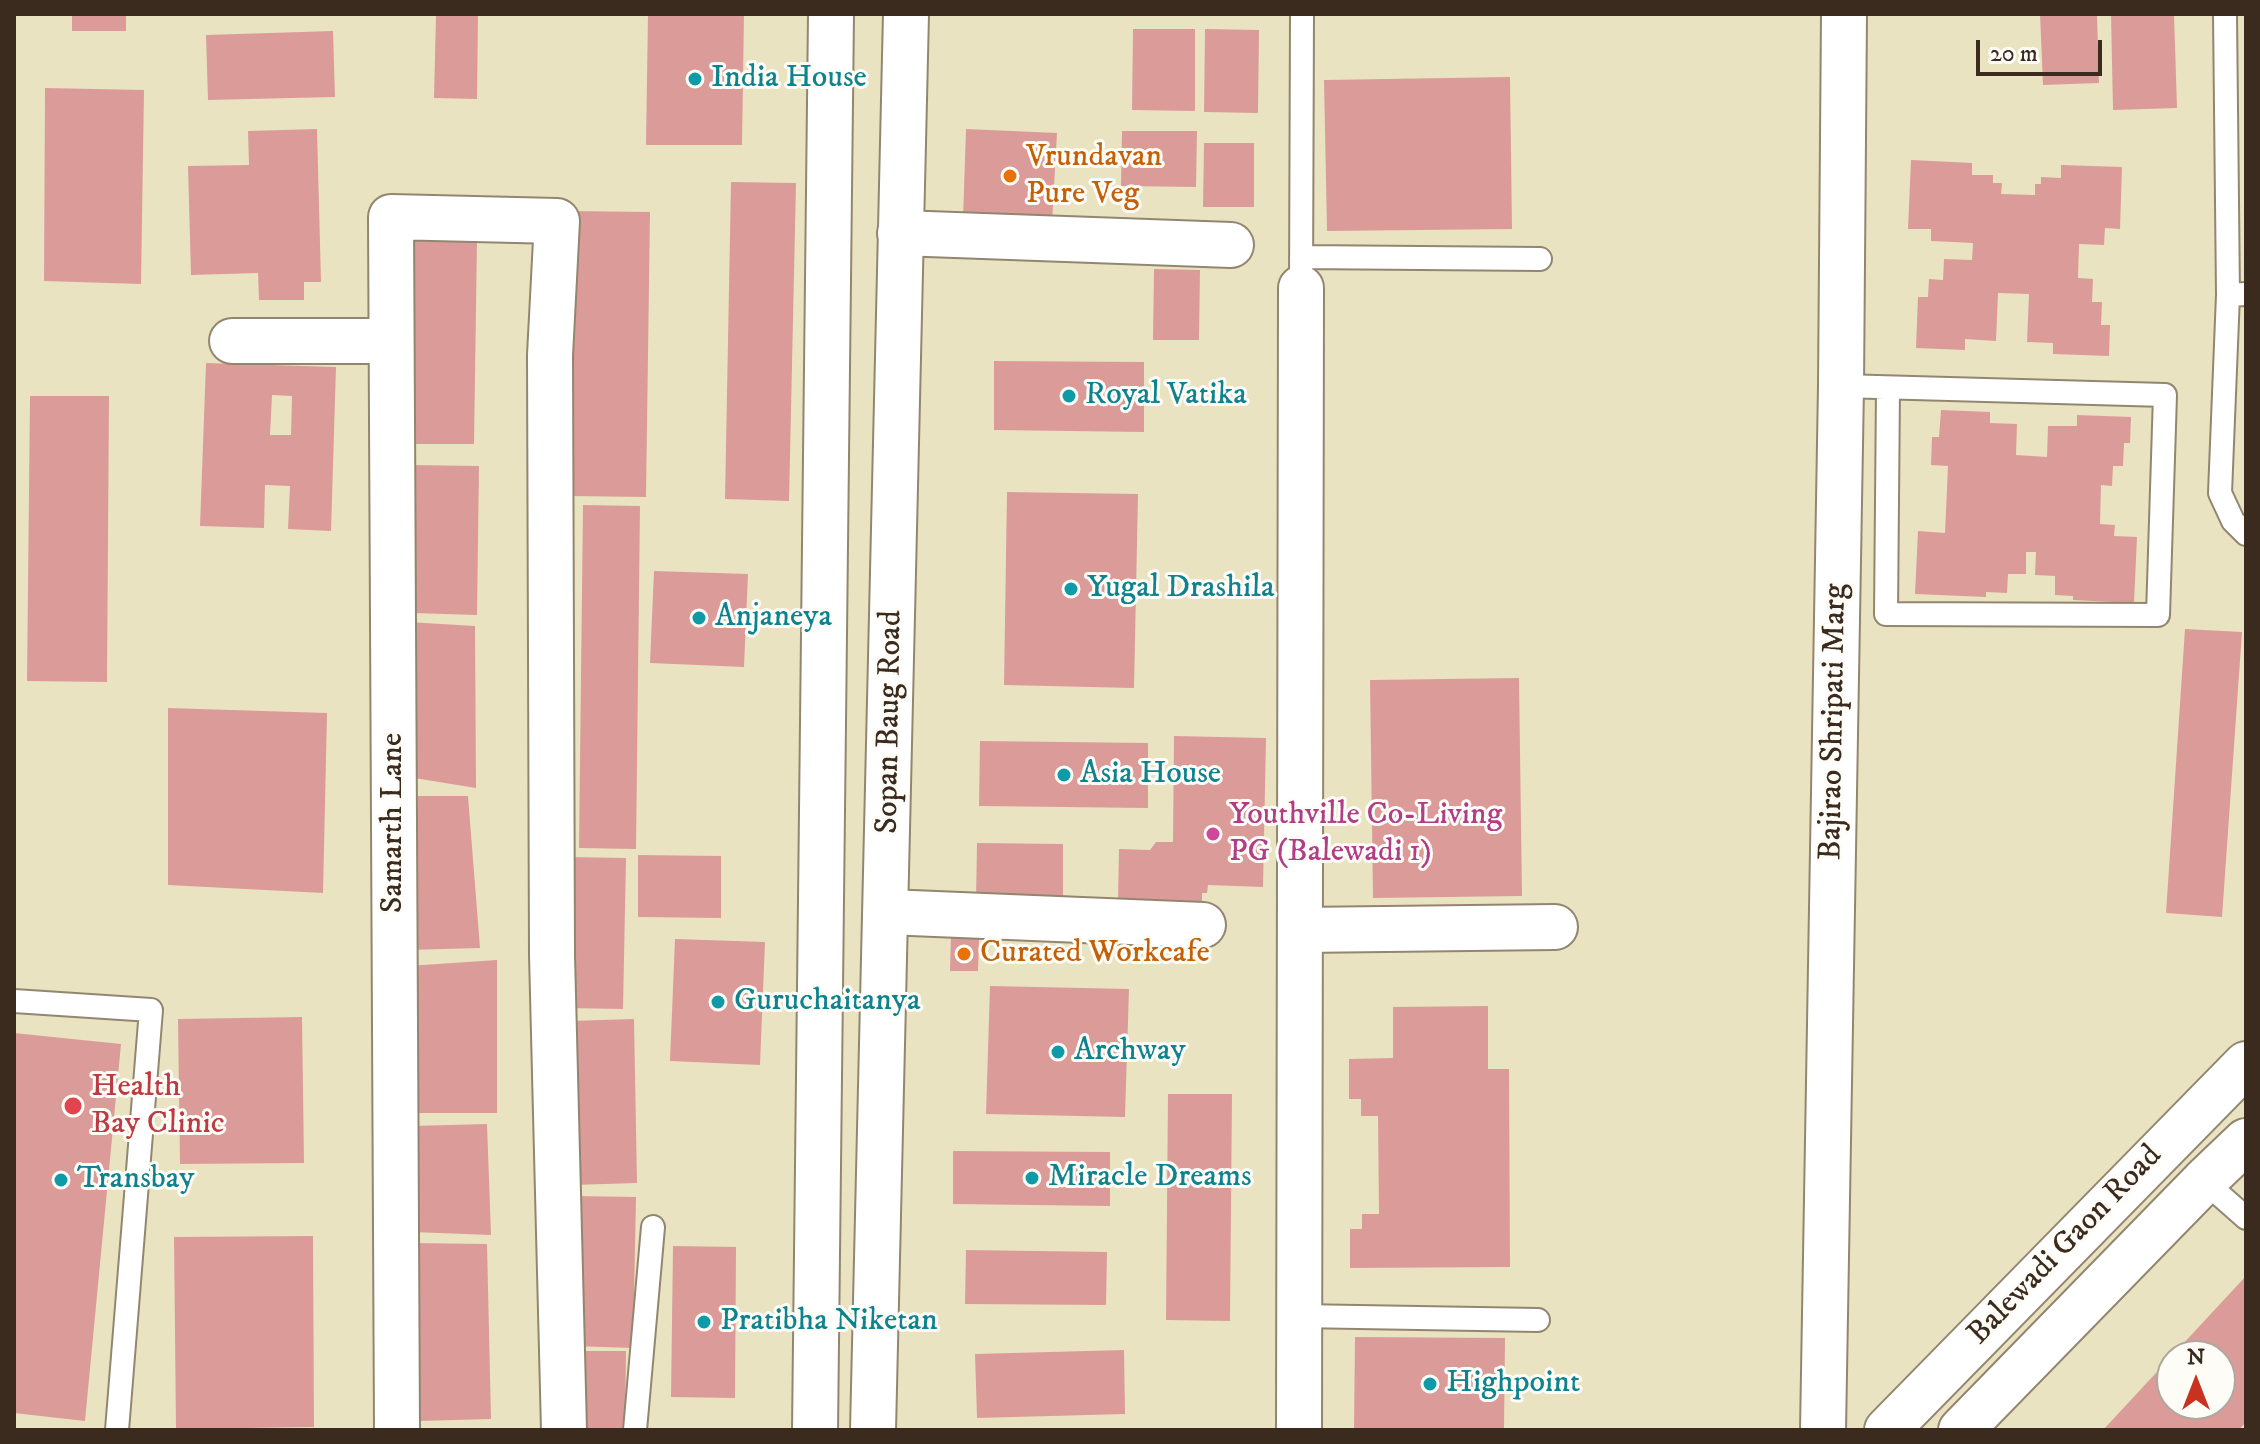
<!DOCTYPE html>
<html>
<head>
<meta charset="utf-8">
<style>
  body { margin:0 }
  #map { position:relative; width:2260px; height:1444px; overflow:hidden; background:#eae3c1; font-family:"IM FELL DW Pica",serif }
  canvas { display:block }
  .frame { position:absolute; inset:0; border:16px solid #3b2a1e; pointer-events:none }
  .north { position:absolute; left:2156px; top:1340px; width:80px; height:80px; box-sizing:border-box; background:#fdfcf7; border:2px solid #afa8a0; border-radius:50%; rotate:0deg; font-size:22px; font-weight:700; line-height:32px; text-align:center; color:#3b2a1e }
  .north::after { content:''; display:block; margin:auto; width:28px; height:36px; background:#c8321e; clip-path:polygon(50% 0,100% 100%,50% 72%,0 100%) }
  .scale { position:absolute; left:1976px; top:40px; width:126px; height:36px; box-sizing:border-box; border:4px solid #3b2a1e; border-top:0; padding-left:10px; font-size:24px; line-height:28px; white-space:nowrap; color:#3b2a1e; -webkit-text-stroke:6px #fdfcf7; paint-order:stroke }
</style>
</head>
<body>
<div id="map">
<canvas width="2260" height="1444"></canvas>
<div class="frame"></div>
<div class="north">N</div>
<div class="scale">20 m</div>
</div>
<script>
const g = document.querySelector('canvas').getContext('2d');
g.lineJoin = 'round';
function fill(path, color) { g.fillStyle = color; g.fill(path, 'evenodd'); }
const toPath = rows => new Path2D(rows.map(r => 'M' + r).join(''));
function strokePath(path, color, width, dash) { g.strokeStyle = color; g.lineWidth = width; g.lineCap = dash ? 'butt' : 'round'; g.setLineDash(dash || []); g.stroke(path); }
function label(font, color, halo, rows, align = 'center') {
  g.font = font + ' "IM FELL DW Pica",serif'; g.lineWidth = 6; g.setLineDash([]); g.textBaseline = 'middle'; g.strokeStyle = halo; g.fillStyle = color; for (const [text, x, y, turn = 0] of rows) {
    g.save(); g.translate(x, y); g.rotate((+turn || 0) * Math.PI / 180); g.textAlign = isNaN(turn) ? turn : align; if (halo) g.strokeText(text, 0, 0); g.fillText(text, 0, 0); g.restore();
  }
}
const building = toPath([
  [72,14,126,14,126,31,72,31],
  [436,14,478,14,477,99,434,98],
  [648,14,744,14,742,145,646,145],
  [2040,14,2097,14,2099,83,2043,85],
  [2111,14,2174,14,2177,108,2113,110],
  [1133,29,1195,29,1195,111,1132,110],
  [1205,29,1259,30,1258,113,1204,112],
  [333,31,335,97,208,100,206,35],
  [1510,77,1512,229,1327,231,1324,80],
  [45,88,144,90,141,284,44,281],
  [317,129,321,282,304,282,304,300,259,300,258,273,191,275,188,166,249,165,248,131],
  [966,129,1057,133,1052,223,963,219],
  [1122,131,1197,131,1196,187,1121,186],
  [1204,143,1254,143,1254,207,1203,207],
  [1911,160,1972,163,1972,175,1993,175,1993,183,2002,183,2001,194,2035,195,2035,184,2041,184,2041,177,2061,178,2061,165,2122,167,2120,229,2105,228,2104,245,2079,244,2078,278,2093,279,2092,302,2102,302,2101,325,2110,325,2109,356,2053,354,2053,343,2027,342,2029,294,1998,293,1996,341,1965,339,1965,350,1916,348,1918,297,1928,297,1929,279,1943,280,1944,259,1972,260,1973,243,1931,241,1931,229,1908,229],
  [731,182,796,183,789,501,725,499],
  [569,211,650,212,646,497,567,496],
  [410,239,477,240,474,444,407,444],
  [1154,269,1200,270,1199,340,1153,340],
  [994,361,1144,362,1144,432,994,430],
  [206,363,336,367,331,531,288,529,290,486,265,485,264,528,200,526],
  [272,395,292,396,291,435,270,435],
  [30,396,109,396,107,682,27,681],
  [1941,410,1990,412,1990,423,2017,424,2016,455,2047,457,2048,426,2077,426,2077,415,2131,417,2130,443,2124,443,2123,466,2113,466,2112,486,2101,485,2100,524,2115,525,2114,536,2137,537,2134,603,2073,600,2073,596,2055,595,2055,576,2035,575,2036,552,2026,552,2026,574,2008,574,2007,593,1986,592,1986,597,1915,594,1918,531,1945,533,1948,466,1931,465,1932,437,1939,437],
  [412,465,479,466,477,615,412,613],
  [1007,492,1138,494,1134,688,1004,685],
  [583,505,640,506,636,849,579,848],
  [654,571,748,574,744,667,650,663],
  [408,622,475,626,476,788,408,777],
  [2185,629,2242,632,2222,917,2166,913],
  [1519,678,1522,896,1373,898,1370,680],
  [168,708,327,713,323,893,168,885],
  [1174,736,1266,738,1263,887,1208,885,1207,893,1202,893,1202,903,1118,902,1119,849,1150,850,1156,842,1173,842],
  [980,741,1148,743,1148,808,979,806],
  [418,796,468,796,480,948,408,950],
  [977,843,1063,844,1063,901,976,900],
  [638,855,721,856,721,918,638,917],
  [568,857,626,858,623,1009,565,1008],
  [951,935,979,937,978,971,950,971],
  [675,939,765,942,760,1065,670,1061],
  [497,960,497,1113,404,1113,408,966],
  [990,986,1129,989,1125,1117,986,1114],
  [1488,1006,1488,1069,1509,1069,1510,1267,1350,1268,1350,1229,1362,1229,1362,1214,1379,1214,1378,1116,1361,1116,1361,1099,1349,1099,1349,1059,1393,1058,1393,1007],
  [302,1017,304,1163,180,1164,178,1019],
  [634,1019,637,1183,572,1185,569,1021],
  [14,1033,121,1044,85,1421,14,1413],
  [1168,1094,1232,1094,1230,1321,1166,1320],
  [487,1124,491,1235,412,1232,412,1126],
  [953,1151,1110,1152,1110,1206,953,1204],
  [573,1196,636,1197,633,1348,571,1346],
  [313,1236,314,1427,176,1429,174,1237],
  [411,1243,487,1244,491,1419,419,1421],
  [673,1246,736,1247,735,1398,671,1397],
  [966,1250,1107,1252,1106,1305,965,1304],
  [2246,1276,2246,1422,2239,1430,2103,1430],
  [2172,1356,2220,1356,2220,1404,2172,1404],
  [1355,1337,1505,1338,1504,1430,1354,1430],
  [1124,1350,1125,1414,977,1418,975,1354],
  [578,1351,626,1351,625,1430,578,1430]
]);
const lane = toPath([
  [2225,14,2228,295],
  [1301,257,1540,259],
  [1301,288,1302,14],
  [2246,294,2228,295,2220,493,2233,521,2246,534],
  [1841,386,2165,395,2158,615,1886,614,1888,389],
  [14,1001,151,1010,117,1430],
  [2204,1181,2246,1218],
  [1298,1316,1538,1320],
  [635,1430,653,1227]
]);
const street = toPath([
  [900,233,1231,245],
  [232,341,391,341],
  [887,912,1203,925],
  [1300,930,1555,927],
  [397,1430,391,217,557,221,550,355,552,955,564,1430],
  [1299,1430,1301,288],
  [1823,1430,1841,386,1844,14]
]);
const secondary = toPath([
  [815,1430,831,14],
  [873,1430,906,14],
  [1887,1430,2246,1064],
  [1961,1430,2204,1181,2246,1141]
]);
const markers = [
  [695,79,8,"#0f9aa8"],
  [1010,176,8,"#e8710a"],
  [1069,396,8,"#0f9aa8"],
  [1071,589,8,"#0f9aa8"],
  [699,618,8,"#0f9aa8"],
  [1064,775,8,"#0f9aa8"],
  [1213,834,8,"#d1479c"],
  [964,954,8,"#e8710a"],
  [718,1002,8,"#0f9aa8"],
  [1058,1052,8,"#0f9aa8"],
  [73,1106,10,"#e0444e"],
  [1032,1178,8,"#0f9aa8"],
  [61,1180,8,"#0f9aa8"],
  [704,1322,8,"#0f9aa8"],
  [1430,1384,8,"#0f9aa8"]
];
const cultureNames = [
  ["India House",711,79],
  ["Royal Vatika",1085,396],
  ["Yugal Drashila",1087,589],
  ["Anjaneya",715,618],
  ["Asia House",1080,775],
  ["Guruchaitanya",734,1002],
  ["Archway",1074,1052],
  ["Miracle Dreams",1048,1178],
  ["Transbay",77,1180],
  ["Pratibha Niketan",720,1322],
  ["Highpoint",1446,1384]
];
const foodNames = [
  ["Vrundavan",1026,158],
  ["Pure Veg",1026,195],
  ["Curated Workcafe",980,954]
];
const streetNames = [
  ["Sopan Baug Road",891,722,-89],
  ["Bajirao Shripati Marg",1835,722,-89],
  ["Samarth Lane",394,823,-90],
  ["Balewadi Gaon Road",2066,1246,-46]
];
const hotelNames = [
  ["Youthville Co-Living",1229,816],
  ["PG (Balewadi 1)",1229,853]
];
const healthNames = [
  ["Health",91,1088],
  ["Bay Clinic",91,1125]
];
fill(building, '#db9c99');
strokePath(lane, '#928670', 26);
strokePath(street, '#928670', 48);
strokePath(secondary, '#928670', 48);
strokePath(lane, '#fff', 22);
strokePath(street, '#fff', 44);
strokePath(secondary, '#fff', 44);
for (const [x, y, r, color] of markers) { const dot = new Path2D(); dot.arc(x, y, r, 0, 2 * Math.PI); g.fillStyle = color; g.fill(dot); strokePath(dot, '#fdfcf7', 3); }
label('32px', '#0d838f', '#fdfcf7', cultureNames, 'left');
label('32px', '#c56008', '#fdfcf7', foodNames, 'left');
label('32px', '#3b2a1e', '#fdfcf7', streetNames);
label('32px', '#b23c85', '#fdfcf7', hotelNames, 'left');
label('32px', '#be3a42', '#fdfcf7', healthNames, 'left');
</script>
</body>
</html>
